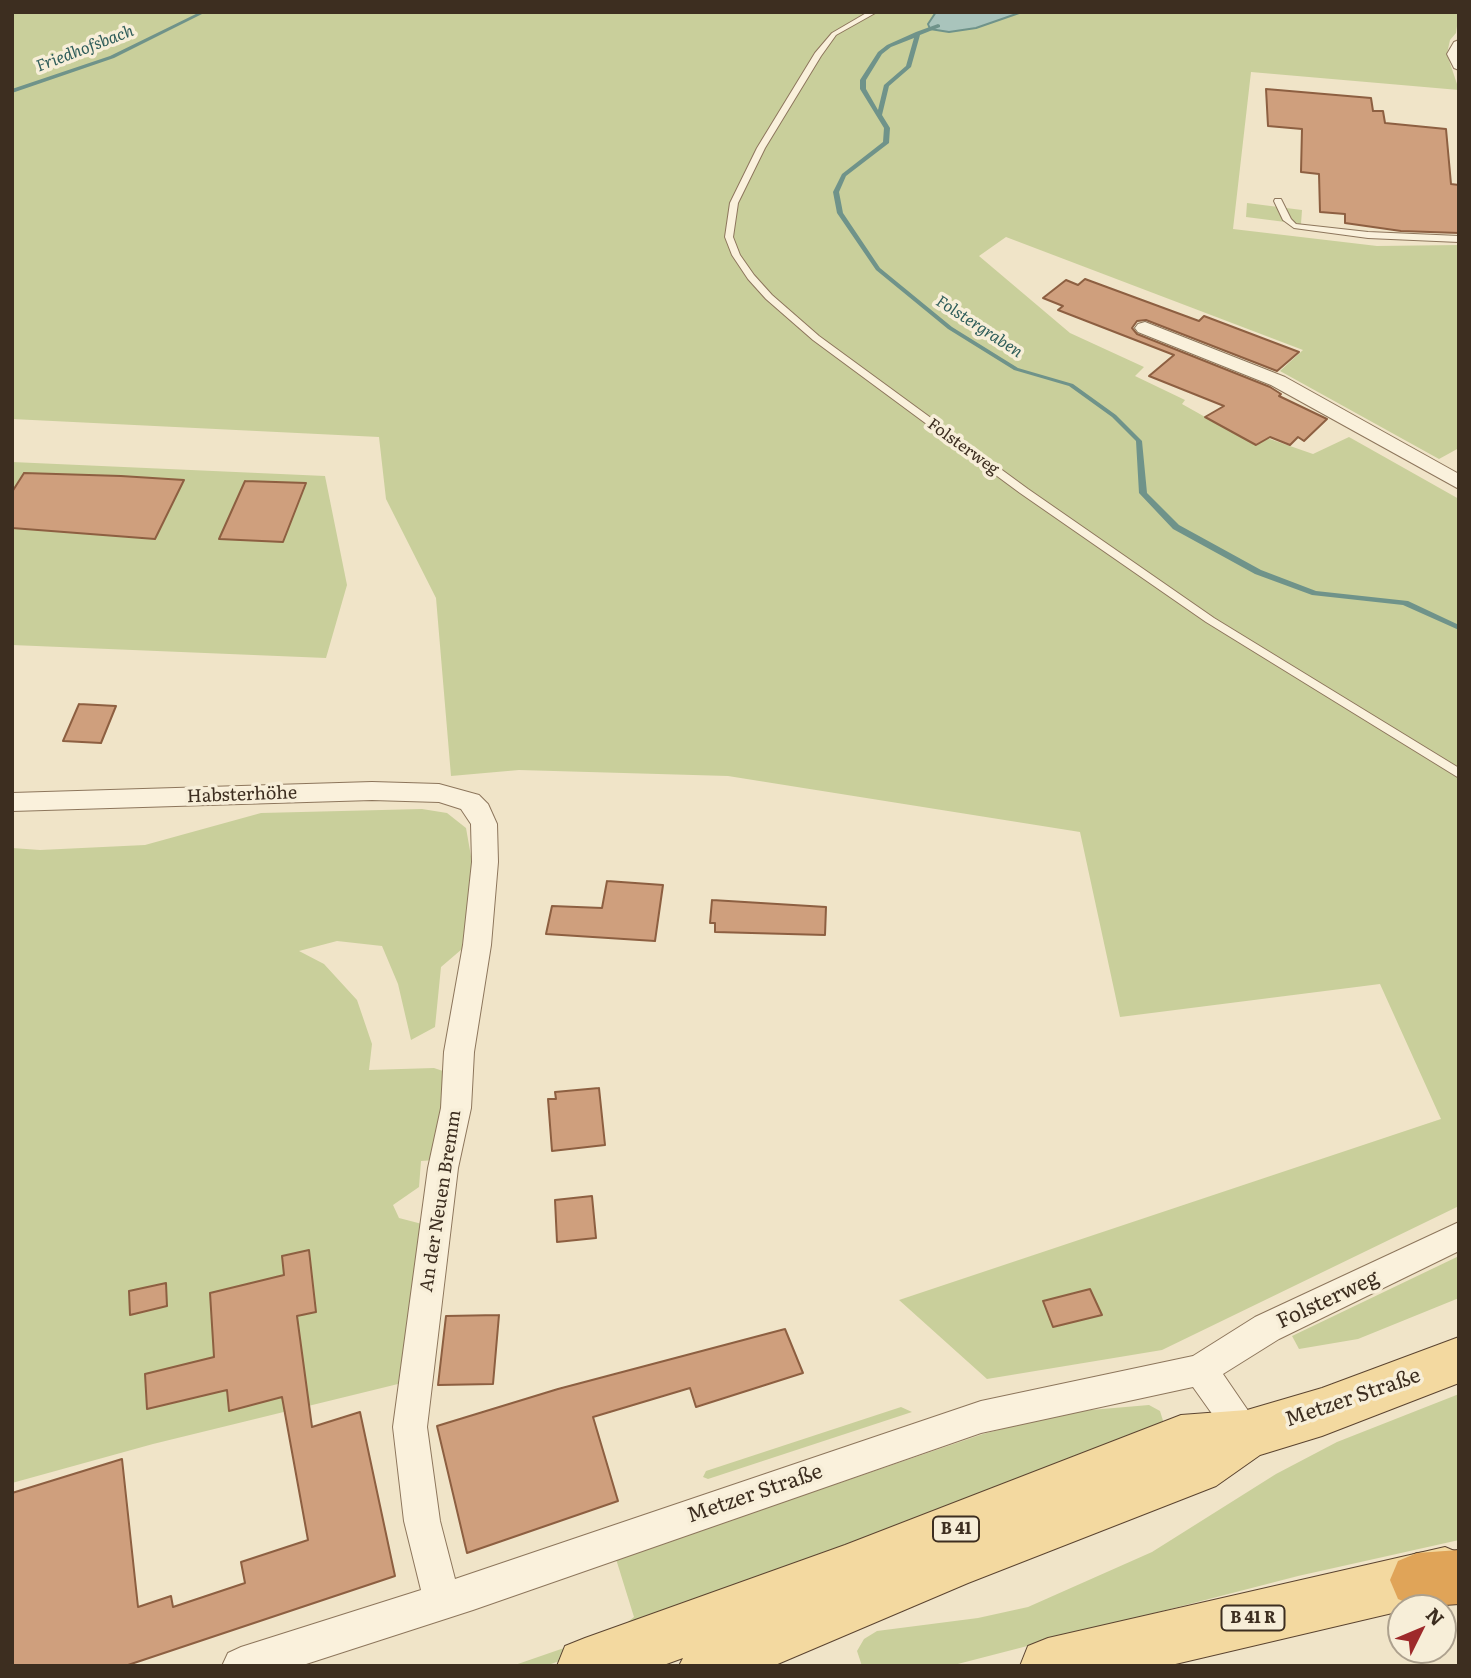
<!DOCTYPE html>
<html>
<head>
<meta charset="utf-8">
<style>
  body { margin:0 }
  #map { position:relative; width:1471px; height:1678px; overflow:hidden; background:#f0e4c8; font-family:Literata,serif }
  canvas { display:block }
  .frame { position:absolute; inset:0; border:14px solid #3d2e20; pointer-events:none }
  .north { position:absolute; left:1387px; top:1594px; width:70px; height:70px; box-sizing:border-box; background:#f7eed8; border:2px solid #ada18e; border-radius:50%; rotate:47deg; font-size:19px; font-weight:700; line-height:28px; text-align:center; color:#3d2e20 }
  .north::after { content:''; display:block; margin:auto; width:24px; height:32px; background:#9e2a2b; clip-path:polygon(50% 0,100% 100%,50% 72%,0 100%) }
</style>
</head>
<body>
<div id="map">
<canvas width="1471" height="1678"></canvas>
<div class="frame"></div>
<div class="north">N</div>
</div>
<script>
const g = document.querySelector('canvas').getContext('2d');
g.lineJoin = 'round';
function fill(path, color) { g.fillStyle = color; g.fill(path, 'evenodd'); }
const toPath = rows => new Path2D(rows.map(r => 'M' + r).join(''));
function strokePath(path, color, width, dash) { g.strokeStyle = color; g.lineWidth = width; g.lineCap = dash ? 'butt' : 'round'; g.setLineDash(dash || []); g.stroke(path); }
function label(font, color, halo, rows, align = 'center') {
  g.font = font + ' Literata,serif'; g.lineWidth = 7; g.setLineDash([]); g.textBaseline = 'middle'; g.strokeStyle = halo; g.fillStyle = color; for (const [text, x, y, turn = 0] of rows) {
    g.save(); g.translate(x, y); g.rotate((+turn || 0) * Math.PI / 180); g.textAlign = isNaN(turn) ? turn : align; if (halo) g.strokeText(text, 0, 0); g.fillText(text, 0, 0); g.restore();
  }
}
const green = toPath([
  [12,12,936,12,928,24,930,29,949,32,976,28,1022,12,1459,12,1456,33,1450,40,1447,54,1459,90,1251,72,1233,229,1377,246,1459,245,1459,448,1439,459,1280,371,1303,350,1006,237,979,256,1070,333,1144,367,1135,376,1185,400,1182,404,1255,445,1267,438,1313,454,1349,437,1459,499,1459,1206,1162,1350,987,1379,899,1300,1441,1119,1380,984,1120,1017,1080,832,728,776,519,770,451,776,436,598,386,499,379,437,12,419],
  [1247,203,1302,210,1301,224,1246,217],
  [12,462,325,476,347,585,326,658,12,645],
  [422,809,447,813,466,828,472,862,462,949,441,967,435,1027,411,1040,398,984,382,946,337,941,299,951,324,964,357,1000,372,1044,369,1070,434,1068,443,1071,450,1079,435,1160,421,1161,419,1187,393,1205,399,1218,422,1224,398,1384,153,1444,12,1483,12,848,40,850,145,845,261,813],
  [1459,1256,1459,1298,1358,1339,1299,1349,1292,1336],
  [1459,1394,1459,1540,1298,1576,950,1666,862,1666,857,1651,864,1639,877,1631,978,1618,1028,1607,1152,1552,1276,1474,1337,1442],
  [1149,1405,1160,1411,1165,1427,663,1626,545,1666,512,1666,619,1629,634,1617,616,1559,983,1434,1067,1412],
  [901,1407,912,1412,708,1479,703,1477,706,1471]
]);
const water = toPath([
  [936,12,1022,12,976,28,949,32,930,29,928,24,936,12]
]);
const stream = toPath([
  [200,12,206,12,114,58,12,93,12,89,110,56,200,12],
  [938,24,940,25,940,27,920,35,911,67,889,86,882,115,890,128,889,143,846,176,839,192,843,213,880,268,952,327,1018,368,1073,384,1116,415,1142,441,1147,493,1179,525,1261,570,1316,591,1408,601,1459,625,1459,630,1403,605,1312,595,1255,574,1173,529,1139,493,1136,441,1112,417,1069,386,1014,370,948,329,876,270,837,213,833,192,842,174,883,142,884,128,860,89,860,80,878,52,887,45,916,32,938,24],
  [914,38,906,66,884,85,878,110,866,89,866,80,882,54,891,47,914,38]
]);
const building = toPath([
  [1266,89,1371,98,1373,111,1383,111,1385,123,1446,129,1451,184,1459,185,1459,233,1401,231,1345,223,1345,214,1320,212,1319,174,1301,172,1302,129,1268,126,1266,89],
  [1085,279,1199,321,1204,316,1299,352,1277,371,1146,320,1137,321,1132,328,1137,334,1270,387,1281,394,1279,396,1327,419,1304,441,1298,437,1290,445,1270,437,1256,445,1205,417,1224,406,1149,376,1174,355,1058,310,1063,306,1043,298,1066,280,1078,285,1085,279],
  [24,473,121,476,184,480,155,539,12,528,12,492,24,473],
  [245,481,306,483,283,542,219,539,245,481],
  [79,704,116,706,101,743,63,741,79,704],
  [607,881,663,885,655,941,546,934,552,906,602,908,607,881],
  [712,900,826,907,825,935,715,932,715,923,710,923,712,900],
  [599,1088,605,1145,552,1151,548,1099,556,1099,555,1092,599,1088],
  [592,1196,596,1238,557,1242,555,1200,592,1196],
  [309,1250,316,1312,297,1316,312,1427,360,1412,395,1576,125,1666,12,1666,12,1493,122,1459,138,1607,171,1596,173,1607,245,1583,241,1562,308,1540,282,1397,229,1411,227,1390,147,1409,145,1374,214,1357,210,1293,284,1275,282,1256,309,1250],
  [166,1283,167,1306,130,1315,129,1291,166,1283],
  [1090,1289,1102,1315,1053,1327,1043,1301,1090,1289],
  [499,1315,493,1384,438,1385,446,1316,499,1315],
  [785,1329,803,1373,696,1407,690,1388,593,1417,618,1501,467,1553,437,1426,558,1389,785,1329]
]);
const service = toPath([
  [868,12,877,12,836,35,821,56,765,148,738,203,733,237,740,255,754,275,772,295,819,336,1028,489,1214,618,1459,768,1459,778,1206,622,1020,493,813,340,766,299,748,279,732,255,725,237,730,203,757,148,815,53,832,33,868,12],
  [1275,199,1281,199,1291,219,1296,224,1368,232,1459,236,1459,242,1368,238,1294,228,1283,220,1274,201,1275,199]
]);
const minor = toPath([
  [1459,40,1459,70,1454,68,1447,54,1454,42,1459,40],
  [1145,322,1285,377,1459,474,1459,489,1271,385,1138,332,1135,328,1138,324,1145,322],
  [372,782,439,784,479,795,488,804,497,824,498,862,491,945,474,1052,471,1108,458,1168,427,1427,440,1521,455,1579,981,1401,1193,1356,1255,1317,1459,1222,1459,1251,1279,1339,1223,1374,1264,1434,1259,1446,1247,1451,1235,1446,1193,1387,981,1433,473,1610,300,1666,222,1666,228,1653,241,1647,421,1590,404,1521,393,1427,428,1168,441,1108,444,1052,463,945,472,862,471,824,461,809,439,802,372,800,12,811,12,793,372,782]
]);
const primary = toPath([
  [1459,1337,1459,1383,1322,1436,1260,1455,1216,1486,968,1583,773,1666,679,1666,683,1658,661,1666,557,1666,565,1646,585,1638,845,1545,1181,1415,1247,1410,1322,1388,1459,1337],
  [1445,1547,1459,1553,1459,1595,1445,1601,1401,1608,1401,1611,1167,1666,1020,1666,1028,1646,1048,1638,1445,1547]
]);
const motorway = toPath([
  [1459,1550,1459,1604,1417,1607,1398,1599,1390,1580,1398,1561,1417,1553,1459,1550]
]);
const farWaternames = [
  ["Friedhofsbach",85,49,-21],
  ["Folstergraben",979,327,33]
];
const farStreetnames = [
  ["Folsterweg",963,447,36]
];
const shields = [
  [956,1529,46],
  [1253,1618,63]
];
const shieldNames = [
  ["B 41",956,1529],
  ["B 41 R",1253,1618]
];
const streetNames = [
  ["Habsterhöhe",242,795,-2],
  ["An der Neuen Bremm",441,1201,-81]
];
const nearStreetnames = [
  ["Folsterweg",1328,1300,-25],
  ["Metzer Straße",1353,1398,-19],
  ["Metzer Straße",755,1494,-19]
];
fill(green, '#c9cf9b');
fill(water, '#a9c4bc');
strokePath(water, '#6f938a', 2);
fill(stream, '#6f938a');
fill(building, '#cf9f7d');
strokePath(building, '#8d5f41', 2);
strokePath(service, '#8d765c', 2);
strokePath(minor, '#8d765c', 2);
strokePath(primary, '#5b4430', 2);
strokePath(motorway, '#5b4430', 2);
fill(service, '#faf1dc');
fill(minor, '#faf1dc');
fill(primary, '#f3d9a0');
fill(motorway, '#e0a458');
label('italic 16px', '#2f5d5a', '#f7eed8', farWaternames);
label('16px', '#3d2e20', '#f7eed8', farStreetnames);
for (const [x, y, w] of shields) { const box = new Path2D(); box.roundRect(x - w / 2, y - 12.5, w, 25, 5); g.fillStyle = '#f7eed8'; g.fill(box); strokePath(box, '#3d2e20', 2); }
label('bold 16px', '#3d2e20', null, shieldNames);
label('18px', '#3d2e20', '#f7eed8', streetNames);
label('21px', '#3d2e20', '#f7eed8', nearStreetnames);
</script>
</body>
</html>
